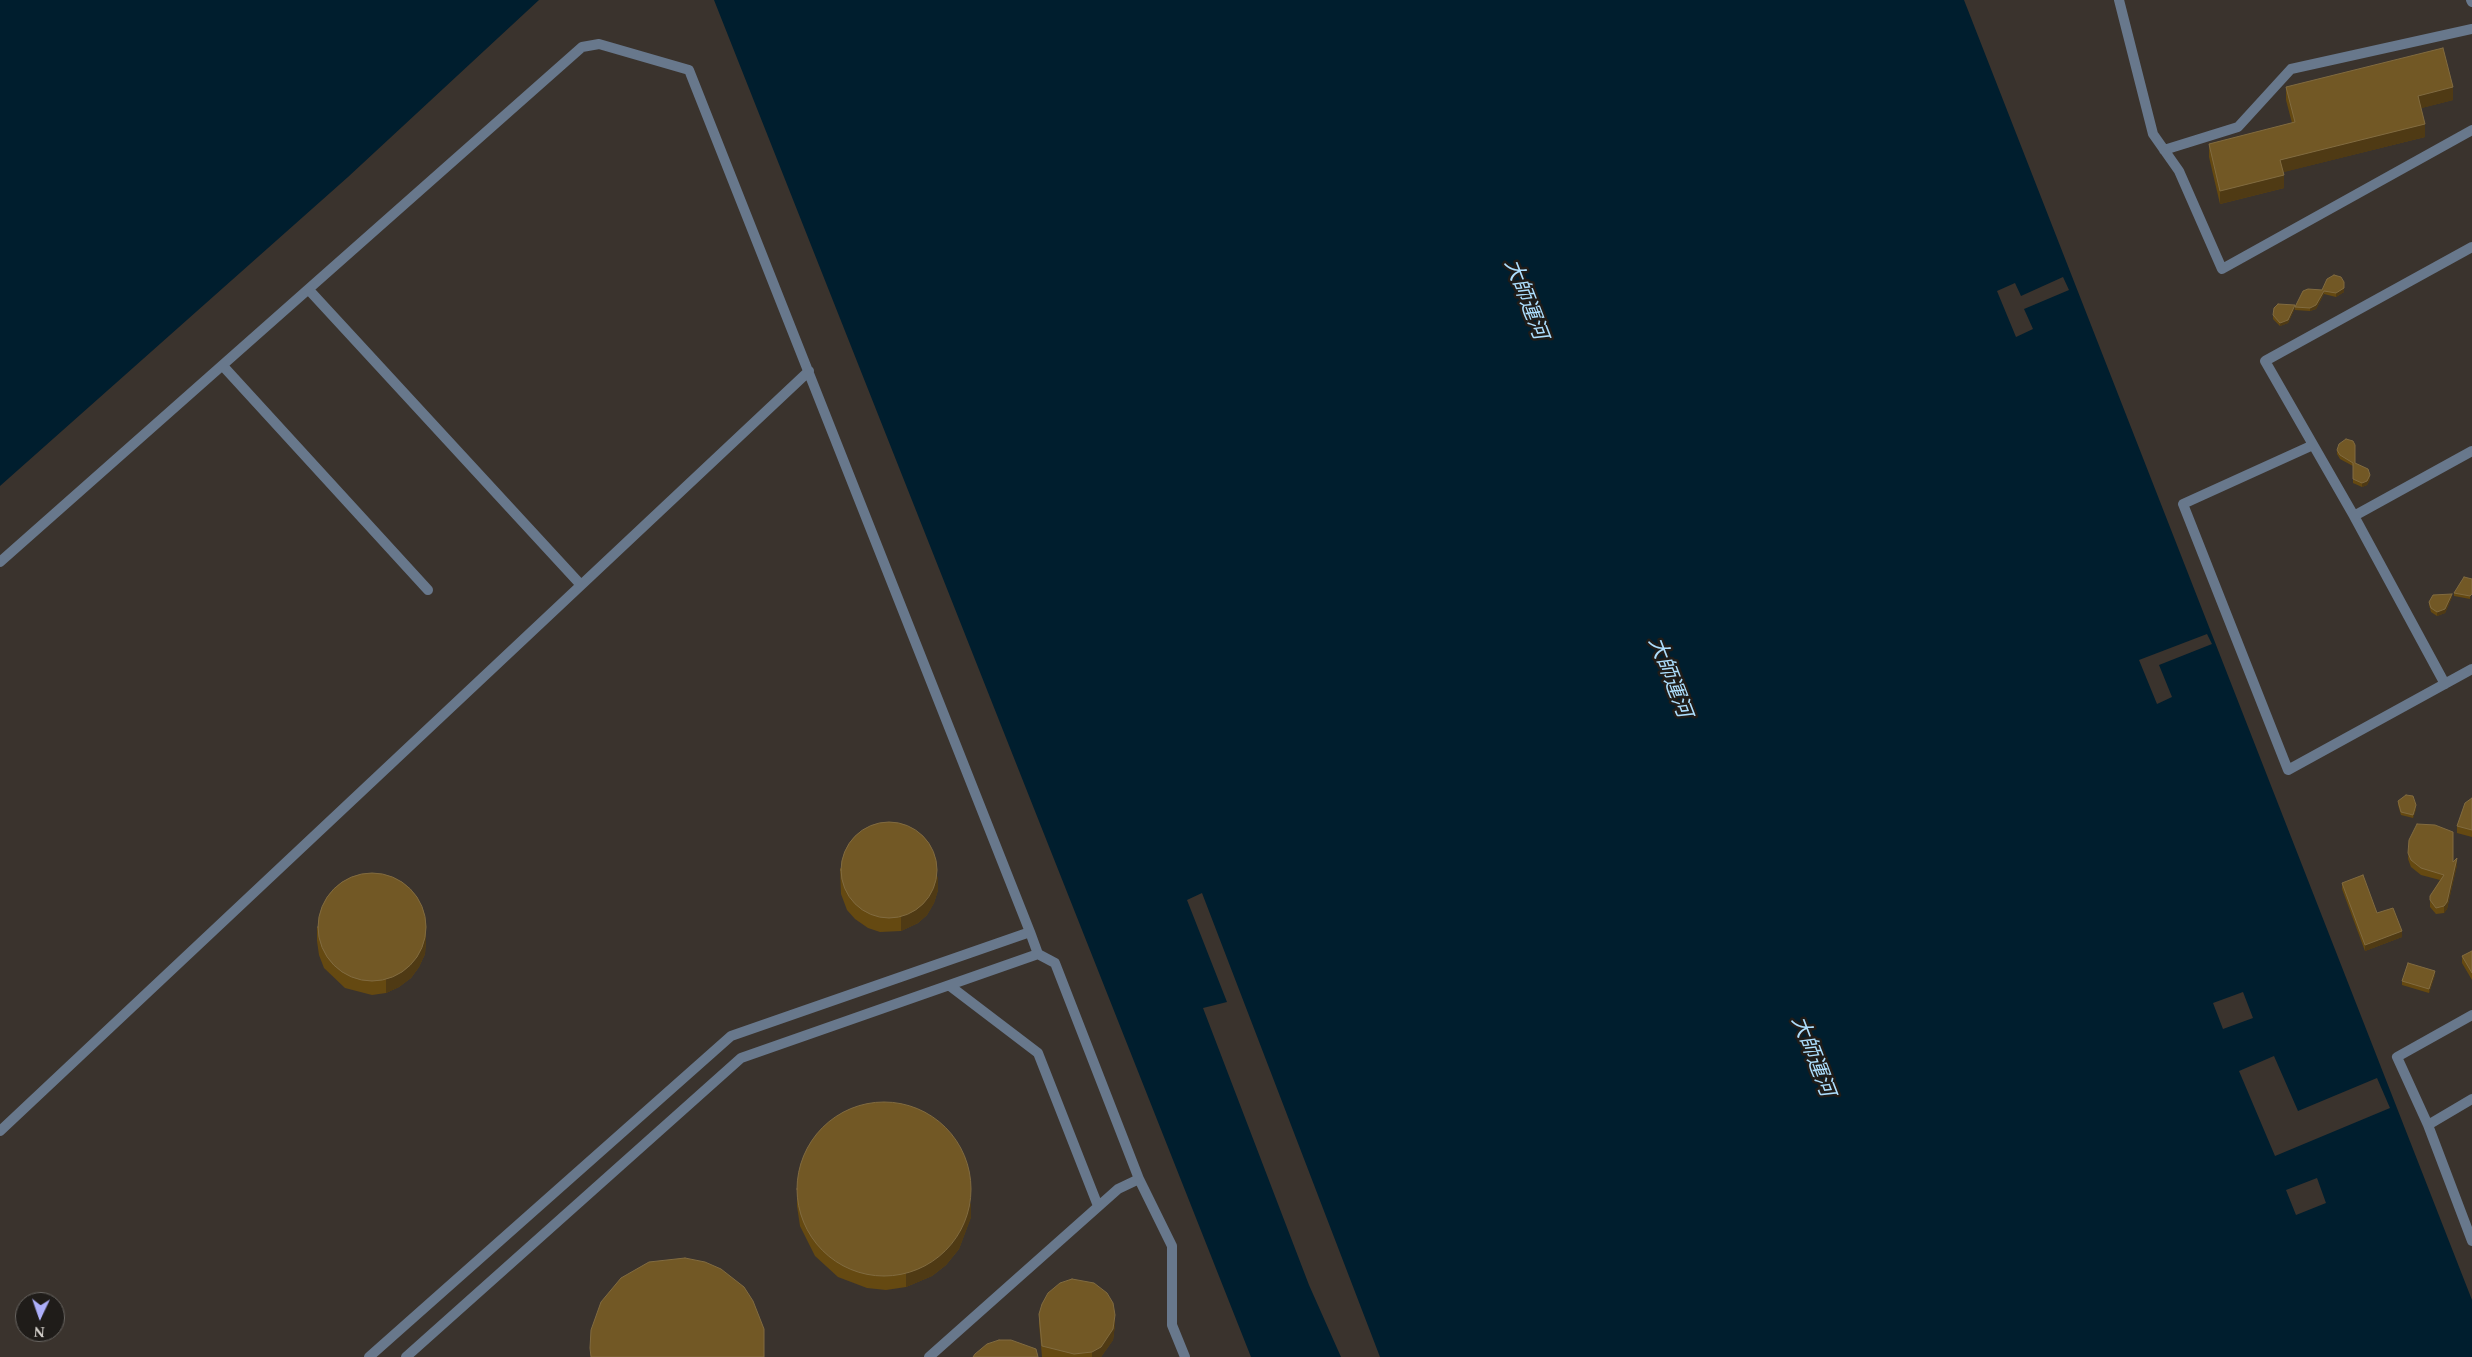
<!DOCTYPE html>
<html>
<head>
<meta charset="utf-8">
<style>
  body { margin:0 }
  #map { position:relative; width:2472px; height:1357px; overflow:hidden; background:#3a332d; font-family:Spectral,serif }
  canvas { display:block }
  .north { position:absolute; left:15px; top:1292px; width:50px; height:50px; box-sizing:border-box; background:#1f1c19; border:1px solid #686561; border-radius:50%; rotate:183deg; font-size:14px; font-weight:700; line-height:20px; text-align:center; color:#d6d2cd }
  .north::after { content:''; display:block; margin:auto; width:18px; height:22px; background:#adaffb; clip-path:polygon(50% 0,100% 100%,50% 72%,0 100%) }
</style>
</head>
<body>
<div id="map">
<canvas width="2472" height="1357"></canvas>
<div class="north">N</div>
</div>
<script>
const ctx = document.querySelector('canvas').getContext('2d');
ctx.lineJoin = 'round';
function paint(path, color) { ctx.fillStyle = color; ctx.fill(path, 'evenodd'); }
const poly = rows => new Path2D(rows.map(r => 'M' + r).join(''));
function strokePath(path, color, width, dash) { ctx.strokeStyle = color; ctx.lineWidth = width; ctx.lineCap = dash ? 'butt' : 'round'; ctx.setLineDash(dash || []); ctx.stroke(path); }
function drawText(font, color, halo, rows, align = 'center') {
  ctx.font = font + ' Spectral,"Noto Sans JP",serif'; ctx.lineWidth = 5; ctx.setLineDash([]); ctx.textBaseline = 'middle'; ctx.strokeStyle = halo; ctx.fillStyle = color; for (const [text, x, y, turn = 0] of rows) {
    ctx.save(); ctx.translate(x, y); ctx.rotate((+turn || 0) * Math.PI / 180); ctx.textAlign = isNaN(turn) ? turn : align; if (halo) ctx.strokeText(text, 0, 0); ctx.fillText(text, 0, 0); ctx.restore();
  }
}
const water = poly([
  [0,0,539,0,348,177,0,486],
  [714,0,1964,0,2472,1300,2472,1357,1251,1357]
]);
const pier = poly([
  [2063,277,2069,290,2024,309,2033,329,2016,337,1997,291,2015,283,2021,296],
  [2207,634,2212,644,2159,665,2172,697,2157,704,2139,660],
  [1202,893,1380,1357,1341,1357,1309,1285,1203,1008,1227,1002,1187,900],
  [2243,992,2253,1018,2223,1029,2213,1003],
  [2274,1056,2298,1111,2377,1078,2390,1108,2275,1156,2239,1071],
  [2317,1178,2326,1203,2296,1215,2286,1190]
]);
const lane = poly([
  [2119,0,2153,134,2179,171,2222,269,2472,130],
  [2471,0,2472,2],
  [2164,150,2238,127,2291,69,2472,29],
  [309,290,581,585],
  [223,366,428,590],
  [2313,445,2183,504,2288,770,2472,669],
  [2354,516,2472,451],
  [0,562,582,47,599,44,689,70,1030,932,731,1036,369,1357],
  [2445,684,2354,516,2265,361,2472,247],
  [1030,932,1038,954,1055,963,1139,1179,1172,1246,1172,1325,1185,1357],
  [950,986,1038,1053,1098,1206],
  [2472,1015,2397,1057,2428,1125,2472,1241],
  [2428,1125,2472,1099],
  [0,1131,809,371],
  [406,1357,741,1058,1038,954],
  [929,1357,1118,1189,1139,1179]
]);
const wall = poly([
  [2286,87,2453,100,2421,108,2425,137,2283,172,2284,188,2220,204,2209,157,2209,144,2292,123,2286,100],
  [2344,282,2344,292,2336,297,2324,294,2316,309,2310,311,2295,310,2295,307,2322,290],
  [2295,308,2288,323,2280,326,2273,319,2273,315],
  [2337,450,2355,463,2370,479,2367,485,2362,487,2353,483,2353,466,2340,459,2337,454],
  [2472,579,2470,599,2454,596,2454,593],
  [2452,597,2445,613,2437,616,2431,612,2429,605,2429,602],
  [2472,798,2472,837,2457,833,2457,826],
  [2398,801,2416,809,2413,818,2401,815,2398,805],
  [2409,840,2457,865,2447,909,2444,913,2436,914,2430,907,2430,896,2440,880,2421,875,2411,867,2408,859],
  [840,868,938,890,934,903,927,915,918,923,901,931,880,932,868,928,855,919,847,910,841,894],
  [2342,883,2377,913,2402,937,2365,951,2342,889],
  [317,927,426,940,425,954,419,967,411,978,399,987,386,993,372,995,345,988,324,968,319,955,317,941],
  [2472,951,2472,980,2462,963,2462,956],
  [2435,975,2429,993,2402,985,2402,981],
  [797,1192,971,1217,959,1249,946,1265,932,1276,906,1287,886,1290,867,1288,838,1277,815,1256,800,1226,797,1206],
  [1039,1314,1115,1325,1113,1340,1101,1357,1042,1357,1039,1324]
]);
const shadedWall = poly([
  [2453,87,2453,100,2418,109,2418,96],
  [2425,124,2425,137,2280,173,2280,160],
  [2284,175,2284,188,2220,204,2220,191],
  [2344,288,2344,292,2336,297,2336,293],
  [2324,291,2324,294,2316,309,2310,311,2310,308],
  [2295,305,2295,308,2288,323,2280,326,2280,323],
  [2370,475,2370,479,2367,485,2362,487,2362,483],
  [2452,594,2452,597,2445,613,2437,616,2437,612],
  [2416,805,2416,809,2413,818,2413,815],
  [2457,858,2457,865,2447,909,2444,913,2444,906],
  [938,876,938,890,934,903,927,915,918,923,901,931,901,917],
  [426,926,426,940,425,954,419,967,411,978,399,987,386,993,386,979],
  [2402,931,2402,937,2365,951,2365,945],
  [2435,971,2435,975,2429,993,2429,989],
  [971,1203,971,1217,959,1249,946,1265,932,1276,906,1287,906,1273],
  [1115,1315,1115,1325,1113,1340,1101,1357,1092,1357,1092,1352]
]);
const building = poly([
  [2443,48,2453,87,2418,96,2425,124,2280,160,2284,175,2220,191,2209,144,2295,122,2286,87,2443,48],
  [2334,275,2341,277,2344,282,2344,288,2336,293,2324,291,2316,305,2310,308,2295,307,2303,291,2308,289,2322,290,2327,279,2334,275],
  [2278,304,2295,305,2288,320,2280,323,2273,315,2274,308,2278,304],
  [2346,439,2353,441,2355,445,2355,463,2368,469,2370,475,2367,481,2362,483,2353,479,2353,463,2340,455,2337,450,2339,444,2346,439],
  [2464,577,2472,579,2472,594,2470,596,2454,593,2464,577],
  [2452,594,2445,609,2437,612,2431,608,2429,602,2433,595,2452,594],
  [2406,795,2413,796,2416,805,2413,815,2401,812,2398,801,2406,795],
  [2472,798,2472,830,2457,826,2465,803,2472,798],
  '841 870a48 48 0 1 1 96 0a48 48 0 1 1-96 0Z',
  [2417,824,2435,825,2453,832,2453,862,2457,858,2447,902,2444,906,2436,908,2430,900,2430,896,2444,875,2421,868,2411,860,2408,853,2409,840,2417,824],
  '318 927a54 54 0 1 1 108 0a54 54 0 1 1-108 0Z',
  [2363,875,2377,913,2393,908,2402,931,2365,945,2342,883,2363,875],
  [2472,951,2472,973,2462,956,2472,951],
  [2408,963,2435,971,2429,989,2402,981,2408,963],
  '797 1189a87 87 0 1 1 174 0a87 87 0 1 1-174 0Z',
  [685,1258,705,1262,721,1269,744,1287,753,1301,764,1329,764,1357,591,1357,590,1348,591,1330,601,1302,621,1278,649,1262,685,1258],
  [1072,1279,1094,1283,1107,1293,1113,1303,1115,1315,1113,1329,1101,1347,1092,1352,1074,1354,1042,1346,1039,1314,1042,1304,1048,1293,1060,1283,1072,1279],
  [999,1340,1011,1340,1036,1349,1038,1357,973,1357,975,1354,987,1344,999,1340]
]);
const waterNames = [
  ["大師運河",1524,300,69],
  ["大師運河",1668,678,69],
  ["大師運河",1811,1057,69]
];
paint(water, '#001e2e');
paint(pier, '#3a332d');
strokePath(lane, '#68788c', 10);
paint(wall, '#654911');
paint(shadedWall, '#4f3a14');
paint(building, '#725825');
strokePath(building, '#816b40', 1);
drawText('italic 21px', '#addefd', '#1f1c19', waterNames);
</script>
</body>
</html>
